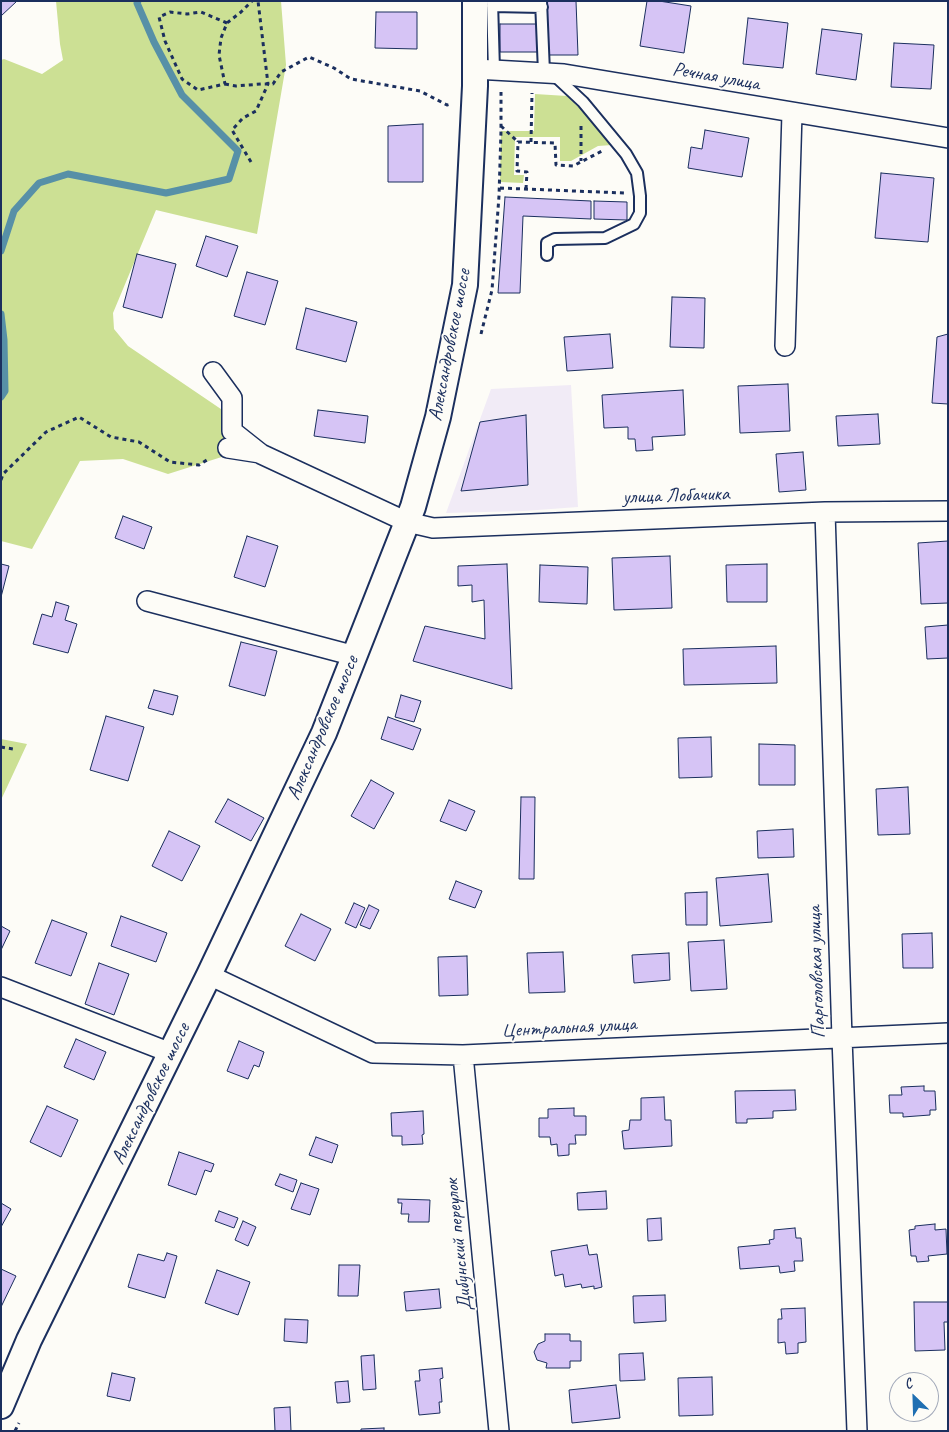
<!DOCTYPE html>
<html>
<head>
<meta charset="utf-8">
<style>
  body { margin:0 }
  #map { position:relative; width:949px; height:1432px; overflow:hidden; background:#fdfcf7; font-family:Caveat,sans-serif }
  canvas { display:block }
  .frame { position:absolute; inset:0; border:2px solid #1b2f5e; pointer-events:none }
  .north { position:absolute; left:889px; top:1372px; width:50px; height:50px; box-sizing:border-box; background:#fdfcf7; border:1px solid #a3aaba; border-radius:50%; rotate:336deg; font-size:14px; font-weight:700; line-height:20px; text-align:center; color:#1b2f5e }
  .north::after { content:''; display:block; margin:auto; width:18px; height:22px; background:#1f6fb2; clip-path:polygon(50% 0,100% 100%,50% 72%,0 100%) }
</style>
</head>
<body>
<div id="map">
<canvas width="949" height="1432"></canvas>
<div class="frame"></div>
<div class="north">С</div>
</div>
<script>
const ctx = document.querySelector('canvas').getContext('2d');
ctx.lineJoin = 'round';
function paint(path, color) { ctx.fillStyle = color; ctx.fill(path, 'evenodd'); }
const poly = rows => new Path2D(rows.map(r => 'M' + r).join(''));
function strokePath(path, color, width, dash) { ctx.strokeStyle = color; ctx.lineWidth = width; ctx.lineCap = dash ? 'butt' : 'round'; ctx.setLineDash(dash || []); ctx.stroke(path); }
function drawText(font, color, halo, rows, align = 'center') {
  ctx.font = font + ' Caveat,sans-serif'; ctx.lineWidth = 4; ctx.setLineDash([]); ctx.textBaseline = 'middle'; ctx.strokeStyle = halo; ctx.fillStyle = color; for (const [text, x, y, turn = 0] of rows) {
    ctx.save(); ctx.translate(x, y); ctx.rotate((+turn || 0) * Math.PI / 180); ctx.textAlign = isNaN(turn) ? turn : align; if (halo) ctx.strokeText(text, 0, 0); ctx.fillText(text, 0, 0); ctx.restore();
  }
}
const built = poly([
  [571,385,578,507,524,511,446,513,491,389]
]);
const green = poly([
  [56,1,281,1,286,65,257,234,156,210,113,313,114,329,128,346,243,424,234,452,228,455,168,474,123,459,80,461,32,549,1,541,1,60,4,59,42,74,63,60,60,44],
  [535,94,567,96,586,114,612,145,598,146,571,161,560,161,560,137,515,137,514,175,524,175,523,183,500,182,501,131,534,131],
  [1,739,27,744,1,800]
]);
const stream = poly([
  [1,251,14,211,39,183,68,174,166,193,229,179,238,151,182,95,154,42,137,3,138,1],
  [1,314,4,340,5,391,1,397]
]);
const building = poly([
  [1,1,17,1,1,16,1,1],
  [546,1,576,1,578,55,549,55,546,1],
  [647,1,659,1,691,6,684,53,640,46,647,1],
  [376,12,417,12,417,49,375,48,376,12],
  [748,18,788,23,783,68,743,64,748,18],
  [500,24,540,24,540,52,500,52,500,24],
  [822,29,862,34,856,80,816,74,822,29],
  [894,43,934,45,931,89,891,87,894,43],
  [423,124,423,182,388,182,388,126,423,124],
  [705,130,749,138,742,177,688,168,691,147,702,149,705,130],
  [881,173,934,178,928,242,875,238,881,173],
  [505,197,591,201,591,219,523,216,520,293,498,293,505,197],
  [594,201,627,202,627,220,594,219,594,201],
  [206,236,238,246,227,277,196,266,206,236],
  [137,254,176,264,162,318,123,307,137,254],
  [247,272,278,281,265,325,234,316,247,272],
  [672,297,705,298,704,348,670,347,672,297],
  [306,308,357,322,346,362,296,349,306,308],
  [610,334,613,368,567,371,564,337,610,334],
  [948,334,948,404,932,403,937,337,948,334],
  [788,384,790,431,740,433,738,386,788,384],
  [683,390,685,435,652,437,653,450,636,451,635,439,628,439,628,427,604,428,602,395,683,390],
  [318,410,368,416,365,443,314,436,318,410],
  [878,414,880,444,838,446,836,416,878,414],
  [526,415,528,485,461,491,480,422,526,415],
  [803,452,806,490,779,492,776,454,803,452],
  [123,516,152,527,144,549,115,538,123,516],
  [247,536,278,546,265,587,234,577,247,536],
  [948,541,948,603,921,604,918,543,948,541],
  [670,556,672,608,614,610,612,558,670,556],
  [1,564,9,566,1,597,1,564],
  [507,564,512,689,413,661,425,626,485,639,484,600,472,602,472,585,458,586,458,566,507,564],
  [767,564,767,602,727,602,726,565,767,564],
  [540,565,588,567,587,604,539,602,540,565],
  [56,602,69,606,65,620,77,624,68,653,33,644,42,614,52,617,56,602],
  [948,625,948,658,927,659,925,627,948,625],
  [241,642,277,651,265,696,229,686,241,642],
  [776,646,777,683,684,685,683,649,776,646],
  [154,690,178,696,173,715,148,708,154,690],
  [401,695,421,701,414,722,395,717,401,695],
  [106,716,144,727,128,781,90,770,106,716],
  [388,717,421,729,413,750,381,739,388,717],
  [711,737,712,777,679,778,678,738,711,737],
  [759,744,795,745,795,785,759,785,759,744],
  [371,780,394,793,374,829,351,816,371,780],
  [908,787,910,834,878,835,876,789,908,787],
  [521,797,535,797,534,879,519,879,521,797],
  [228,799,264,818,251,841,215,822,228,799],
  [449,800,475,811,466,831,440,821,449,800],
  [793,829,794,857,758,858,757,831,793,829],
  [169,831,200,846,182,881,152,866,169,831],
  [768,874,772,922,720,926,716,878,768,874],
  [456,881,482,891,475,908,449,899,456,881],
  [707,892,707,925,686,925,685,893,707,892],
  [354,903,365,908,356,928,345,923,354,903],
  [369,905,379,910,370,929,360,925,369,905],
  [301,914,331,929,315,961,285,946,301,914],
  [121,916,167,933,156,962,111,946,121,916],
  [52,920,87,933,71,976,35,963,52,920],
  [1,926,10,931,1,950,1,926],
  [932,933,933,968,903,968,902,934,932,933],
  [724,940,727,989,691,991,688,942,724,940],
  [563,952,565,992,529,993,527,953,563,952],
  [669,953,670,980,634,983,632,955,669,953],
  [467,956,468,995,439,996,438,957,467,956],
  [99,963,129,974,114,1015,85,1004,99,963],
  [76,1039,106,1052,94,1080,64,1067,76,1039],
  [239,1041,264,1052,259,1067,254,1065,248,1079,227,1071,239,1041],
  [924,1086,924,1091,935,1091,936,1110,930,1110,930,1115,903,1117,903,1113,890,1113,889,1095,902,1095,901,1087,924,1086],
  [795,1090,796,1110,773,1111,773,1118,747,1119,747,1123,736,1123,735,1091,795,1090],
  [664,1097,665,1120,671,1120,672,1146,624,1149,622,1131,629,1130,630,1120,641,1120,641,1098,664,1097],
  [47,1106,78,1120,61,1157,30,1142,47,1106],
  [574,1108,574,1116,586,1116,586,1135,575,1135,576,1144,569,1144,569,1155,558,1156,557,1144,551,1145,550,1137,539,1137,539,1118,548,1118,548,1109,574,1108],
  [423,1111,424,1134,422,1135,423,1144,402,1145,402,1136,392,1136,391,1113,423,1111],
  [316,1137,338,1145,332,1163,309,1155,316,1137],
  [179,1152,214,1164,211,1172,205,1170,196,1195,168,1185,179,1152],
  [280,1174,297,1180,293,1192,275,1185,280,1174],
  [301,1183,319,1189,310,1215,291,1209,301,1183],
  [606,1191,607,1209,578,1210,577,1193,606,1191],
  [398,1199,430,1200,429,1222,408,1222,409,1214,401,1214,402,1203,398,1203,398,1199],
  [1,1203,11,1209,1,1227,1,1203],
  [219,1211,238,1218,234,1228,215,1221,219,1211],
  [661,1218,662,1240,648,1241,647,1219,661,1218],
  [243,1221,256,1227,248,1246,235,1240,243,1221],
  [935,1224,935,1230,946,1229,947,1254,928,1256,929,1261,917,1262,916,1256,911,1256,909,1230,915,1229,915,1226,935,1224],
  [795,1228,796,1238,801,1238,803,1261,794,1261,795,1271,780,1273,779,1266,740,1269,738,1247,770,1244,769,1240,774,1239,774,1230,795,1228],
  [587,1245,589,1255,597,1254,602,1287,594,1289,594,1286,582,1288,581,1284,565,1287,563,1274,555,1276,551,1251,587,1245],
  [167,1253,177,1256,165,1298,128,1287,138,1254,164,1261,167,1253],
  [339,1265,360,1265,358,1296,338,1296,339,1265],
  [1,1269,16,1276,1,1307,1,1269],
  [217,1270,250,1282,238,1315,205,1303,217,1270],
  [439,1289,441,1308,406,1311,404,1292,439,1289],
  [665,1295,666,1321,634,1323,633,1296,665,1295],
  [914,1302,948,1302,948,1322,944,1322,945,1350,915,1351,914,1302],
  [805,1308,806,1342,798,1343,798,1353,786,1354,785,1342,778,1343,778,1319,782,1319,781,1309,805,1308],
  [285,1319,308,1320,307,1343,284,1341,285,1319],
  [545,1334,570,1334,570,1341,581,1341,581,1361,570,1361,570,1368,546,1368,547,1363,537,1360,534,1352,538,1344,545,1341,545,1334],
  [643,1353,645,1380,620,1381,619,1354,643,1353],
  [374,1355,376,1389,363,1390,361,1356,374,1355],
  [442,1368,443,1378,440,1379,442,1402,439,1402,440,1413,419,1415,415,1381,420,1381,419,1370,442,1368],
  [112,1373,135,1378,130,1401,107,1396,112,1373],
  [712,1377,713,1415,679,1416,678,1378,712,1377],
  [348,1381,350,1402,337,1403,335,1382,348,1381],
  [616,1385,620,1418,572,1423,569,1390,616,1385],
  [290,1407,291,1431,275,1431,274,1408,290,1407],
  [384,1428,384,1431,361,1431,361,1429,384,1428]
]);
const path = poly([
  [227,23,201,12,187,14,170,12,159,17,165,41,182,79,198,90,225,84,219,55,221,38,227,23,241,12,252,1],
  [225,84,236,86,261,84,273,84,281,72,309,57,334,68,351,79,420,91,447,105,451,104],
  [501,126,518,142],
  [581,126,581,161],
  [531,142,532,93],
  [251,162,232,130,243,118,256,111,268,84,258,1],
  [500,188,624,193],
  [526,189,527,172,517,171,518,142,555,143,556,165,573,166,602,151],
  [481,334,492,290,499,196,501,131,501,92],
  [1,480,3,474,46,432,79,417,111,437,139,442,170,462,199,465,210,458],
  [1,747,13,749],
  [15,1431,19,1423]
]);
const service = poly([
  [492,1,494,70],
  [541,1,544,72],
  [492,6,542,7],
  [547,255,547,243,555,239,605,238,634,224,640,213,640,196,637,173,626,154,583,102,554,75]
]);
const minor = poly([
  [475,69,564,74,948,138],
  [785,346,792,113],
  [213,372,232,398,232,431,261,454,407,522,433,528,825,512,948,511],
  [228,448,260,453],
  [825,512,842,1038,857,1431],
  [147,601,355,656],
  [209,975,373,1053,463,1055,948,1033],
  [1,987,171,1053],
  [463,1055,499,1431]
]);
const tertiary = poly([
  [1,1406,29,1340,209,975,324,733,413,507,438,417,465,285,475,86,475,1]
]);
const streetNames = [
  ["Речная улица",716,77,10],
  ["Александровское шоссе",450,345,-79],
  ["улица Лобачика",676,496,-2],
  ["Александровское шоссе",323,728,-67],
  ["Парголовская улица",817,972,-92],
  ["Центральная улица",569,1028,-3],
  ["Александровское шоссе",151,1094,-64],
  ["Дибунский переулок",459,1245,-96]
];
paint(built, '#f1ebf6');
paint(green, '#cce094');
strokePath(stream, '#5790a7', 7);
paint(building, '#d6c4f5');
strokePath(building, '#1b2f5e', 1);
strokePath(service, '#1b2f5e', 14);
strokePath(minor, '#1b2f5e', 22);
strokePath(tertiary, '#1b2f5e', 28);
strokePath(path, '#1b2f5e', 3, [4, 4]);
strokePath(service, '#fdfcf7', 10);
strokePath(minor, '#fdfcf7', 19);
strokePath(tertiary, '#fdfcf7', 24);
drawText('20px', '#1b2f5e', '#fdfcf7', streetNames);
</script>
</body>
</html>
